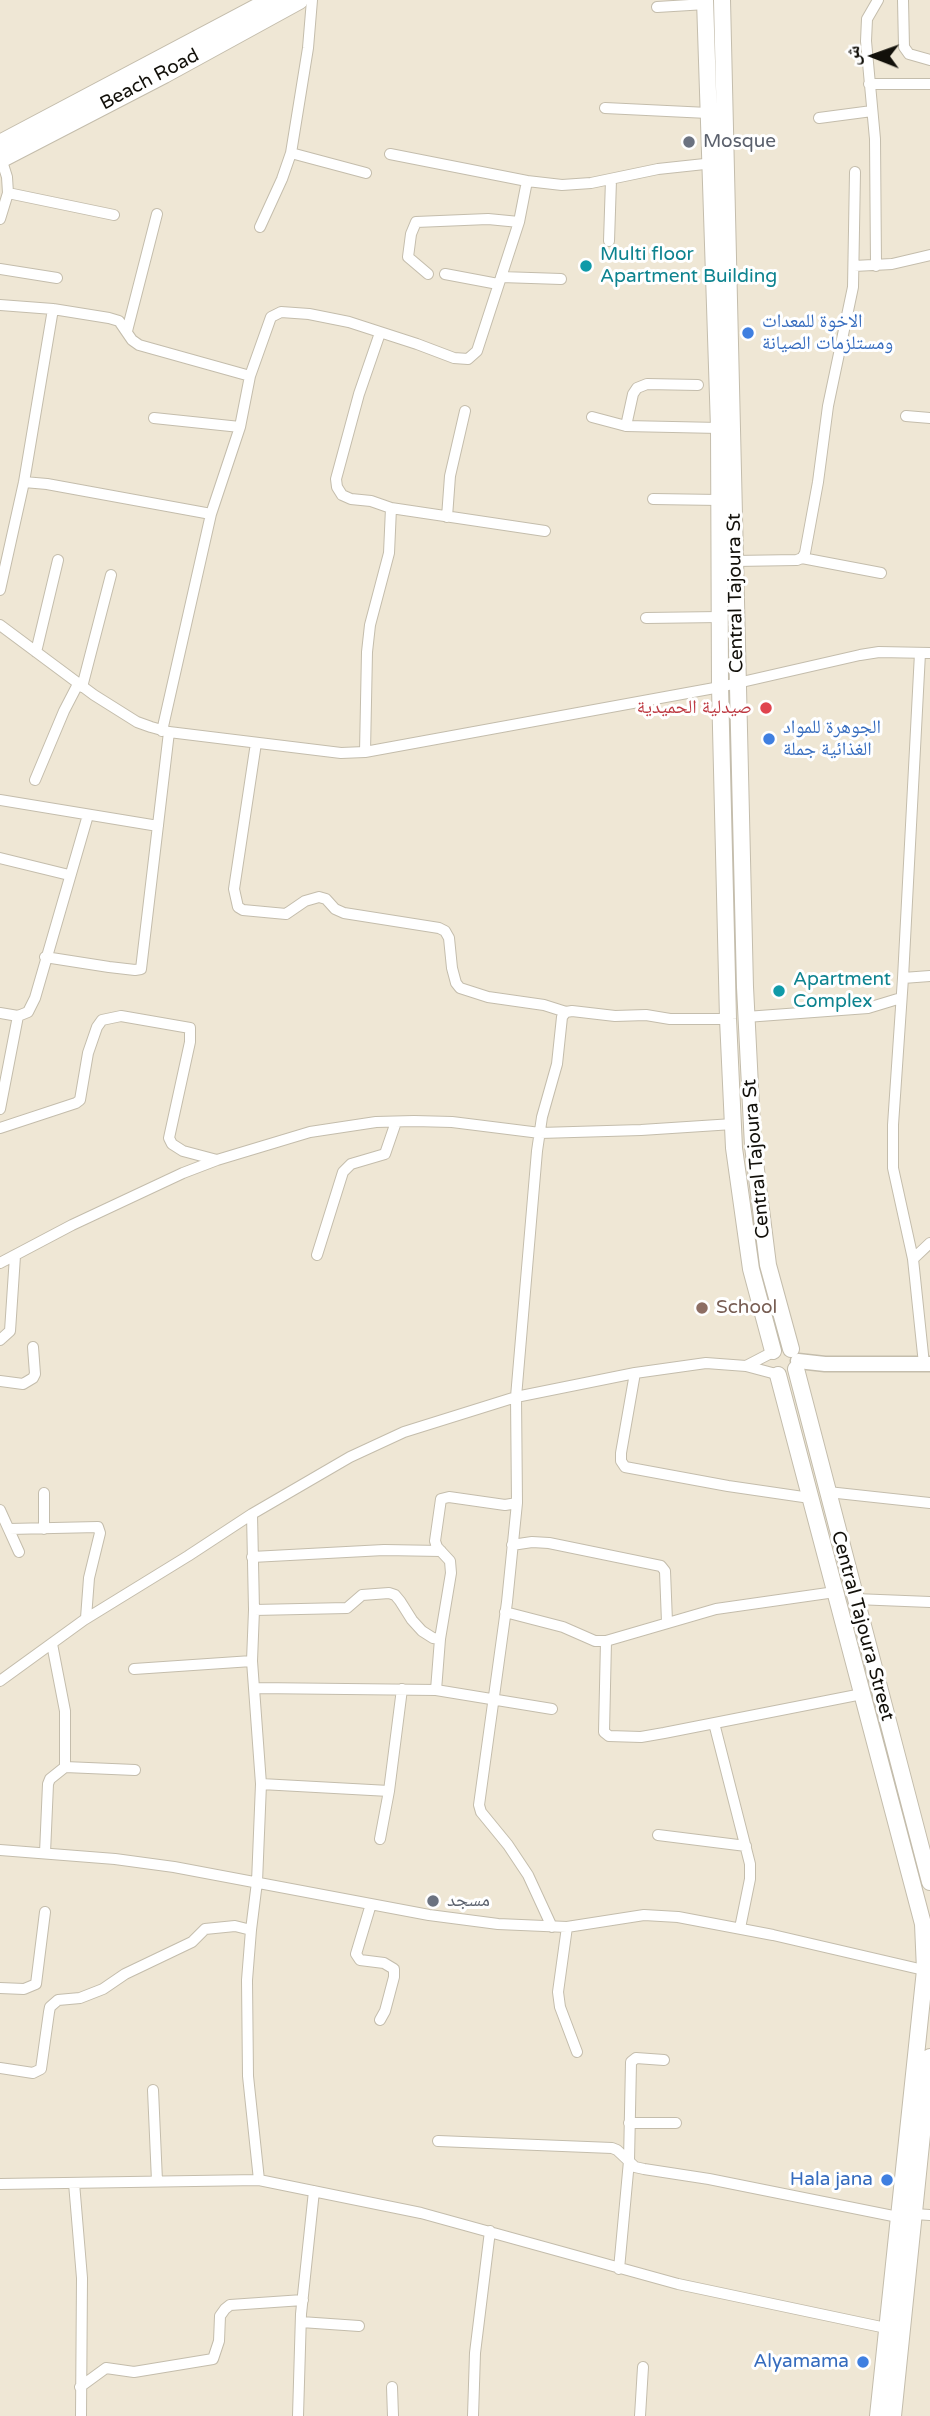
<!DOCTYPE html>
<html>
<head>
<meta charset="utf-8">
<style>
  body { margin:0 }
  #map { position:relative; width:930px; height:2416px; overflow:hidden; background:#efe7d5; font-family:"Varela Round","Noto Naskh Arabic",sans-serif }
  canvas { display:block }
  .north { position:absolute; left:839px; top:21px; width:70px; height:70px; -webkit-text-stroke:5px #fff; paint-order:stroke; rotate:271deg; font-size:19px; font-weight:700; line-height:28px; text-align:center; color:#12100a }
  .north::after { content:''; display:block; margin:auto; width:24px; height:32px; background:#12100a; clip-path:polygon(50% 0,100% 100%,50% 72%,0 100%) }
</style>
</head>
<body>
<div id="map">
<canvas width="930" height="2416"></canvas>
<div class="north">ش</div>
</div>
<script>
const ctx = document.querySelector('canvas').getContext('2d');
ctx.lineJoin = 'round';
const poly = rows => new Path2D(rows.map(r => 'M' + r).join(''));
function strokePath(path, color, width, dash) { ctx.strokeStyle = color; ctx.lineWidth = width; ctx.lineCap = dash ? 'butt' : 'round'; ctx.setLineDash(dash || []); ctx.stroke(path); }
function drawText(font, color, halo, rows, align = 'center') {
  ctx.font = font + ' "Varela Round","Noto Naskh Arabic",sans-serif'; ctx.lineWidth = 6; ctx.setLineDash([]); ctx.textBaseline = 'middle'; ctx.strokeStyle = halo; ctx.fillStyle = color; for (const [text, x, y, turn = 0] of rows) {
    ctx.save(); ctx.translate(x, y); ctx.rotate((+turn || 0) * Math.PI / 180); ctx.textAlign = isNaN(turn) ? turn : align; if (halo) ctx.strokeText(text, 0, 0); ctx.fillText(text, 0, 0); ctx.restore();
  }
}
const street = poly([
  [903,0,904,47,909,54,930,60],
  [657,7,706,4],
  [869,84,930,84],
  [605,108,708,113],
  [819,118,872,111],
  [291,153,366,173],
  [390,154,527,181],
  [8,193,114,215],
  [0,219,8,193,7,177,1,158],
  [260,227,282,179,291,153,308,48,312,0],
  [609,241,611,180],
  [854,266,892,264,930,255],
  [876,266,875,139,866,41,867,19,878,0],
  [0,269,57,278],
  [428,274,408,257,411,234,416,222,488,219,519,222],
  [445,274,498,284],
  [501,277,561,279],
  [0,305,53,309,109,318,119,321,132,340,139,345,250,376],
  [127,331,157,214],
  [698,385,647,384,637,388,633,394,626,426,719,428],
  [906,416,930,418],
  [592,417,626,426],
  [154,418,240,427],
  [24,482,47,484,211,514],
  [653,499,719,500],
  [391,508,545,531],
  [447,517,450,476,465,411],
  [802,558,881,573],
  [735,561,797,560,802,558,805,553,818,482,828,406,853,287,855,172],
  [0,590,24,482,53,309],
  [646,618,720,617],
  [0,625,94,695,137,722,151,727,169,732,341,753,365,752,720,687,860,655,879,652,930,653],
  [36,652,58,560],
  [920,653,903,978,893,1125,893,1168,913,1259,924,1364],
  [82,687,111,575],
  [162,731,211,514,240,427,250,376,271,317,281,312,309,314,349,322,417,344,454,358,468,359,477,351,519,222,527,181,562,185,591,183,658,169,714,163],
  [256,743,234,889,238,907,243,910,286,914,305,901,319,897,326,899,335,909,344,913,439,928,445,931,449,938,452,968,456,983,460,988,488,997,544,1005,566,1012],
  [365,752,367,652,370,625,389,553,391,508,371,501,351,499,342,495,337,487,336,479,359,394,380,333],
  [35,780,64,711,78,684],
  [0,800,158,826],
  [0,858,69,875],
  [45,957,109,967,135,970,141,969,169,732],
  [903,978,930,976],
  [0,1013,18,1016],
  [746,1017,868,1008,901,998],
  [0,1109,18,1016,28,1012,35,998,88,815],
  [0,1128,76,1103,80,1100,88,1053,97,1027,102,1020,121,1016,190,1028,190,1042,169,1138,172,1144,183,1151,217,1160],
  [317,1255,343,1172,351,1164,385,1154,396,1122],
  [913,1259,930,1243],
  [0,1263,72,1225,183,1173,217,1160,310,1132,376,1122,414,1121,452,1122,540,1133,641,1130,733,1124],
  [0,1340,10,1331,15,1256],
  [746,1366,771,1353],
  [635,1373,621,1453,621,1461,625,1467,728,1486,810,1498],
  [0,1381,23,1384,33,1378,35,1374,33,1347],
  [828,1492,930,1503],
  [517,1503,507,1602,479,1805,481,1812,508,1845,528,1875,552,1927],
  [0,1510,19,1552],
  [9,1529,98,1527,100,1533,89,1578,86,1618],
  [44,1529,44,1493],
  [512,1545,532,1542,549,1543,661,1566,665,1571,667,1622],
  [252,1557,384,1550,441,1551],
  [855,1599,930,1602],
  [254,1610,347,1608,362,1595,389,1593,395,1595,400,1601,412,1620,422,1631,433,1638,440,1639],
  [505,1612,563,1627,595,1641,606,1641,716,1609,835,1592],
  [606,1641,604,1732,609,1736,641,1737,664,1733,862,1694],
  [134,1669,252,1661],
  [0,1681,84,1620,188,1556,252,1514,350,1457,404,1432,516,1397,635,1373,706,1363,746,1366,776,1374],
  [256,1688,436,1690,552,1709],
  [436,1690,440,1639,451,1573,450,1561,437,1547,435,1541,441,1499,449,1497,505,1505,517,1503,516,1397,537,1151,542,1117,557,1064,562,1017,566,1012,572,1011,615,1016,646,1015,670,1019,728,1019],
  [714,1723,750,1864,750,1879,740,1928],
  [65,1767,135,1770],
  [261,1784,389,1791],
  [658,1835,746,1846],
  [380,1839,389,1791,402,1689],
  [0,1850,115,1859,174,1867,429,1915,498,1924,567,1927,644,1915,678,1917,773,1935,928,1971],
  [45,1853,48,1784,50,1779,65,1767,65,1711,52,1644],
  [371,1904,356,1954,360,1960,384,1963,394,1969,394,1977,385,2011,380,2020],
  [567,1927,558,1992,560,2007,577,2052],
  [251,1930,247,1980,248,2076,259,2180],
  [0,1988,24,1989,36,1984,45,1912],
  [0,2068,33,2073,41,2069,49,2012,50,2007,58,2000,80,1998,103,1989,125,1974,192,1942,205,1929,235,1926,251,1930,257,1882,261,1784,252,1661,254,1610,252,1514],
  [153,2090,157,2181],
  [629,2123,676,2123],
  [438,2141,612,2148,617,2150,635,2167,644,2169,709,2179,898,2217],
  [74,2183,82,2278,81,2416],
  [0,2184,259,2180,421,2213,678,2284,886,2328],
  [914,2214,930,2215],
  [619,2269,629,2161,631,2062,636,2058,664,2060],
  [301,2322,359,2326],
  [80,2387,106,2368,134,2372,213,2359,219,2341,220,2316,225,2309,230,2305,303,2300],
  [392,2387,393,2416],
  [298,2416,301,2314,314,2191],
  [473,2416,475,2353,490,2231],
  [640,2416,643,2367]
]);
const secondary = poly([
  [798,1361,825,1364,930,1364]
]);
const primary = poly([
  [705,0,719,428,720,687,728,1019,734,1148,751,1269,773,1351],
  [722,0,745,987,753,1146,768,1265,791,1349],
  [796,1369,930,1882],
  [778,1375,923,1924,925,1970,878,2416],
  [893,2416,930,2057]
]);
const highway = poly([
  [0,144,272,0],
  [0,159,164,74,299,0]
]);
const markers = [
  [689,142,7,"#6b7280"],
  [586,266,7,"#0f9aa8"],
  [748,333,7,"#3f7fe0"],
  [766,708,7,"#e0444e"],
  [769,739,7,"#3f7fe0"],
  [779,991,7,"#0f9aa8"],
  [702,1308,7,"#8d6e63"],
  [433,1901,7,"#6b7280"],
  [887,2180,7,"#3f7fe0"],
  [863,2362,7,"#3f7fe0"]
];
const streetNames = [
  ["Beach Road",150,80,-28],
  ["Central Tajoura St",736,593,-91],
  ["Central Tajoura St",757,1159,-95],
  ["Central Tajoura Street",862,1626,75]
];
const worshipNames = [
  ["Mosque",703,142],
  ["مسجد",447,1901]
];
const cultureNames = [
  ["Multi floor",600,255],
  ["Apartment Building",600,277],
  ["Apartment",793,980],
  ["Complex",793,1002]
];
const shopNames = [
  ["الاخوة للمعدات",762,322],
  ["ومستلزمات الصيانة",762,344],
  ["الجوهرة للمواد",783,728],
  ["الغذائية جملة",783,750],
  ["Hala jana",873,2180,"right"],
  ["Alyamama",849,2362,"right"]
];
const healthNames = [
  ["صيدلية الحميدية",752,708]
];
const educationNames = [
  ["School",716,1308]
];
strokePath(street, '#c4bdac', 12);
strokePath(secondary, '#c4bdac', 17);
strokePath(primary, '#c4bdac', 18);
strokePath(highway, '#c4bdac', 20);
strokePath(street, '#fff', 10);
strokePath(secondary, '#fff', 14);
strokePath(primary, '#fff', 16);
strokePath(highway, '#fff', 18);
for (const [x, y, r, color] of markers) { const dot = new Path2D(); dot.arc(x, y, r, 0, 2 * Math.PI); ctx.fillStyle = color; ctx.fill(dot); strokePath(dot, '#fff', 2.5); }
drawText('19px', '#12100a', '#fff', streetNames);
drawText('19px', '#5b616d', '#fff', worshipNames, 'left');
drawText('19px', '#0d838f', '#fff', cultureNames, 'left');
drawText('19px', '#366cbe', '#fff', shopNames, 'left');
drawText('19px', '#be3a42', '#fff', healthNames, 'right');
drawText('19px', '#785e54', '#fff', educationNames, 'left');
</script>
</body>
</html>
